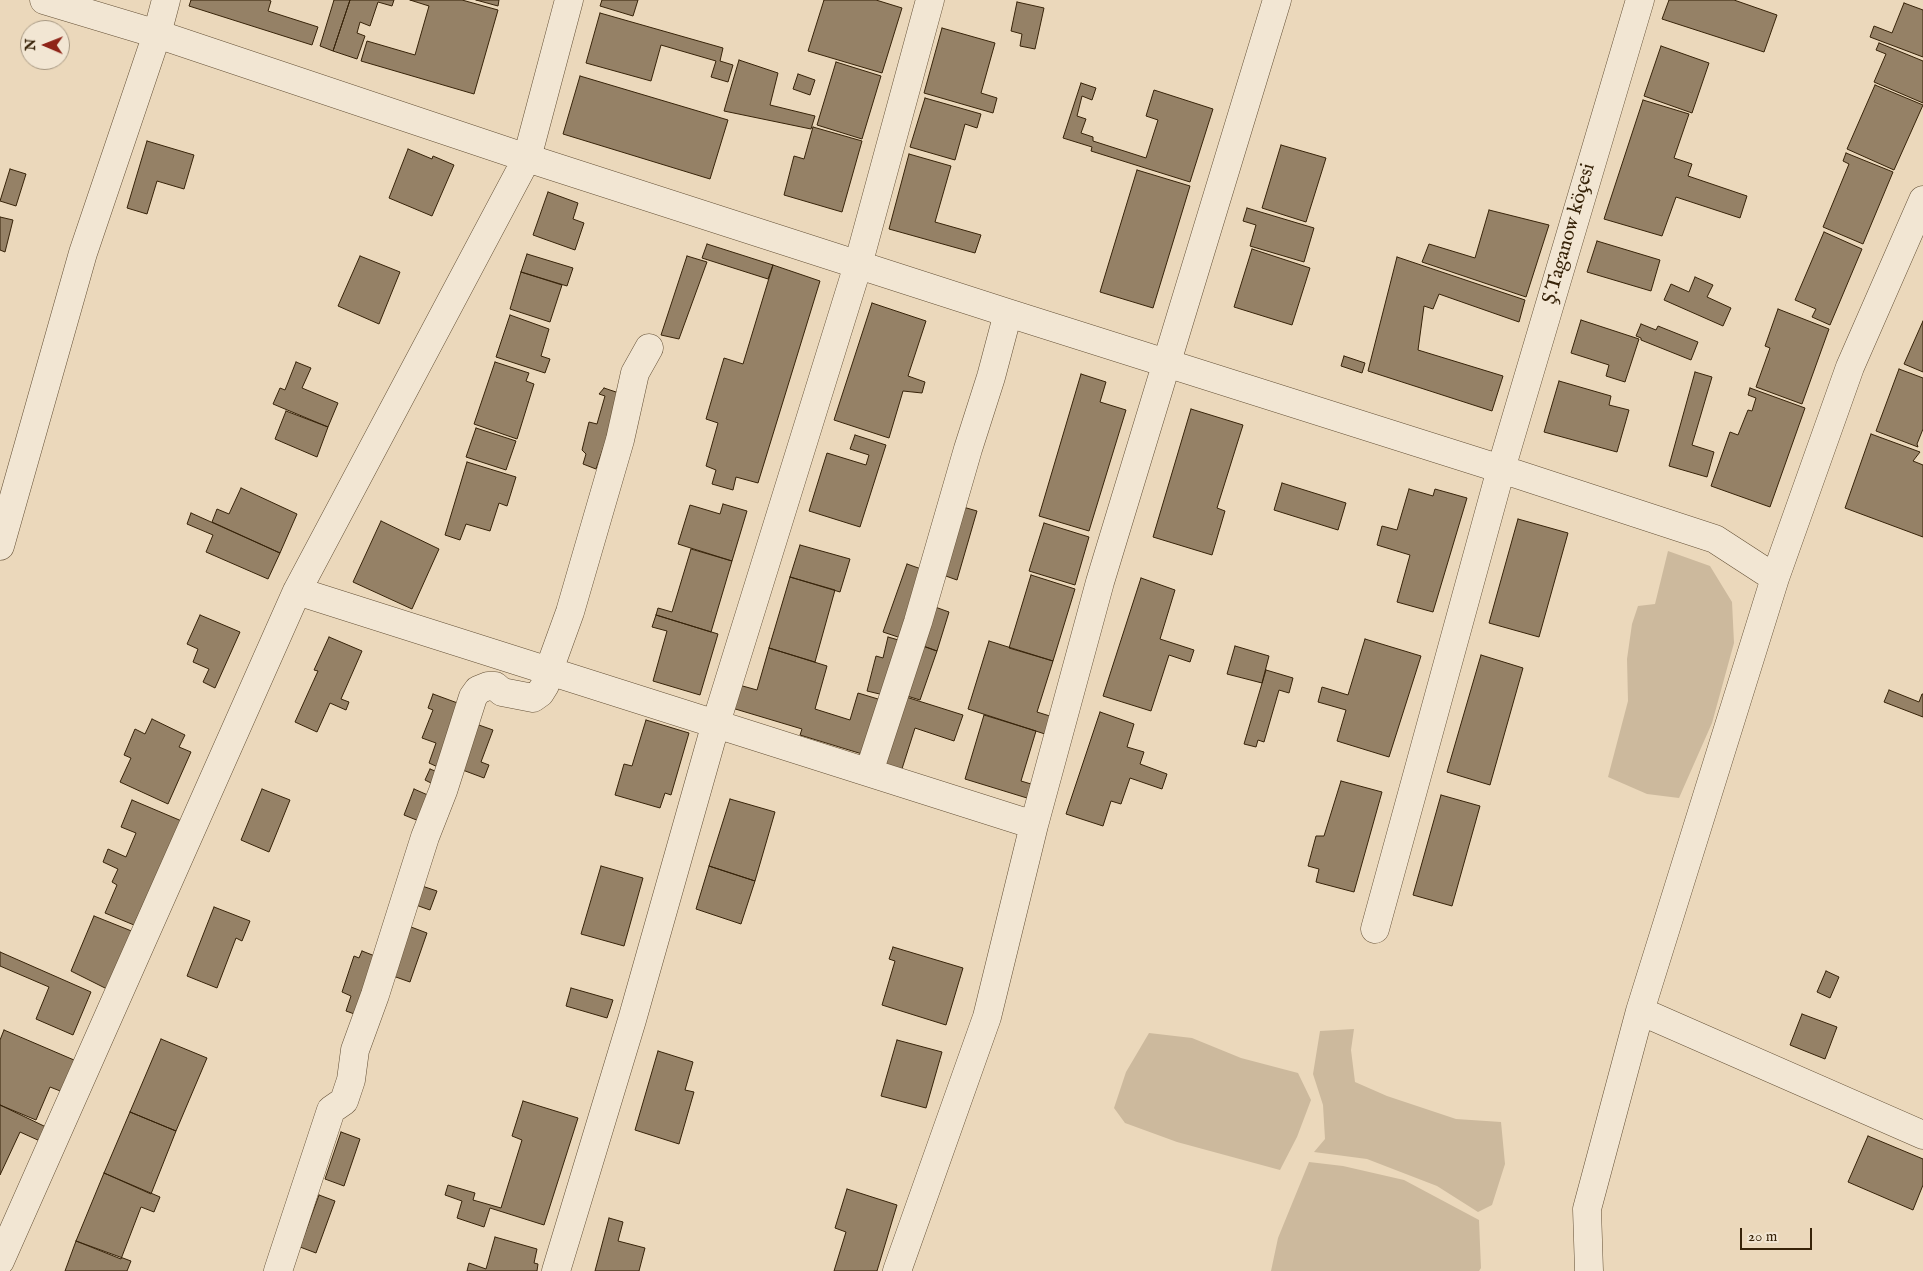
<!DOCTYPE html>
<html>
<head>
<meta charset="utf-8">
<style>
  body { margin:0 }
  #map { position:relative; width:1923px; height:1271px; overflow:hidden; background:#ebd8bb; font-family:"IM FELL English",serif }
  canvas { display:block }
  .north { position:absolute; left:20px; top:20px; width:50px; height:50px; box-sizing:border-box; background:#f2e6d3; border:1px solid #a79882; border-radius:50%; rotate:271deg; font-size:14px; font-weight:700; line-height:20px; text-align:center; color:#372309 }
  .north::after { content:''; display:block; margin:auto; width:18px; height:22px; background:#8f2418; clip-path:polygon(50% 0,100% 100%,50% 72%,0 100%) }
  .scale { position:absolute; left:1740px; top:1228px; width:72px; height:22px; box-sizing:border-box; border:2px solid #372309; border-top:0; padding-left:6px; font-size:15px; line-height:18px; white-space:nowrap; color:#372309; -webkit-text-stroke:4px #f2e6d3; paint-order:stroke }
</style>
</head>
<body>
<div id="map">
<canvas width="1923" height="1271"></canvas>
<div class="north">N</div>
<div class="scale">20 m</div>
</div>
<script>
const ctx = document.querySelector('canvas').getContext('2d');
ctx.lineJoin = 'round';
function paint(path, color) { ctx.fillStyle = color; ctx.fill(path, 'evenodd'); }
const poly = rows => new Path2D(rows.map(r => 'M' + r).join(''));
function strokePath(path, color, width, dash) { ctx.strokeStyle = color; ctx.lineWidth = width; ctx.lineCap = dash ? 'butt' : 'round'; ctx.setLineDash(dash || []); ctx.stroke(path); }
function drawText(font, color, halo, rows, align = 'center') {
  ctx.font = font + ' "IM FELL English",serif'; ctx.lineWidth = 5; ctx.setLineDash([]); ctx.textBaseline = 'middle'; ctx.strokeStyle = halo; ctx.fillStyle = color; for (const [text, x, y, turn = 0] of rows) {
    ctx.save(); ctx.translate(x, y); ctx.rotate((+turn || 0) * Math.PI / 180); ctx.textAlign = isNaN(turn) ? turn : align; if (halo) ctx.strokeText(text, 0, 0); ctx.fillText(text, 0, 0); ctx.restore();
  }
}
const green = poly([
  [1668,551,1710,566,1732,602,1734,643,1712,723,1679,798,1647,794,1608,777,1628,701,1627,659,1632,624,1638,606,1655,604],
  [1354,1029,1351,1050,1355,1082,1387,1096,1456,1119,1501,1122,1505,1164,1492,1205,1478,1212,1437,1186,1367,1159,1314,1152,1325,1139,1323,1105,1313,1074,1320,1031],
  [1149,1033,1192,1038,1241,1058,1298,1073,1311,1100,1297,1137,1280,1170,1177,1142,1125,1123,1114,1108,1126,1072],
  [1309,1162,1343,1166,1404,1180,1479,1220,1481,1268,1479,1271,1271,1271,1278,1238]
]);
const building = poly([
  [191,0,269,0,271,1,268,11,318,27,312,45,189,6,191,0],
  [334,0,350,0,333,51,320,46,334,0],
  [350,0,394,0,392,6,378,2,370,26,360,22,357,33,365,36,357,59,333,51,350,0],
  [410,0,462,0,498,10,474,94,361,61,367,41,415,55,429,6,410,0],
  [476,0,499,0,498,6,476,0],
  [602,0,638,0,633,16,600,6,602,0],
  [824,0,876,0,902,8,882,73,808,51,824,0],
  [1669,0,1734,0,1777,15,1764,52,1662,19,1669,0],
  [1017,2,1044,8,1035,49,1020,46,1022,34,1011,31,1017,2],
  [1904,3,1923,10,1923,57,1870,37,1874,26,1892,33,1904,3],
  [600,13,723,48,720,61,733,65,728,82,711,77,716,61,661,45,651,81,586,63,600,13],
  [942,28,995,43,981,93,997,98,993,113,924,93,942,28],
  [1879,43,1923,61,1923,103,1874,82,1886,54,1876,50,1879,43],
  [1661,46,1709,63,1692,113,1644,96,1661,46],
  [739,60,778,73,770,105,815,116,811,129,724,111,739,60],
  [836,62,881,76,862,139,817,125,836,62],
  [798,74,815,80,810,95,793,89,798,74],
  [580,76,728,120,710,179,563,134,580,76],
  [1081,83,1096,88,1092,100,1082,96,1077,116,1086,119,1081,133,1093,137,1093,141,1146,158,1158,120,1146,116,1154,90,1213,109,1190,182,1091,151,1092,147,1063,138,1081,83],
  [1875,85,1923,105,1894,170,1847,149,1875,85],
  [925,98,981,114,977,128,965,124,955,160,910,147,925,98],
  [1643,100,1689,114,1674,158,1692,164,1688,176,1747,196,1740,218,1676,197,1662,236,1604,219,1643,100],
  [813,127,862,141,842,212,784,195,794,156,804,159,813,127],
  [147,141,194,155,184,189,157,181,147,214,127,208,147,141],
  [1281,145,1326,158,1306,222,1262,208,1281,145],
  [408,149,432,159,433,156,454,165,432,216,389,198,408,149],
  [1846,153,1893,172,1863,244,1823,227,1849,164,1843,161,1846,153],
  [909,154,951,166,935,222,981,235,975,253,889,229,909,154],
  [10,169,26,174,16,206,0,201,10,169],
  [1137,170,1190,186,1153,308,1100,292,1137,170],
  [548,192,578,203,573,219,584,223,575,250,533,235,548,192],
  [1247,208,1314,228,1304,262,1250,246,1256,225,1243,221,1247,208],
  [1489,210,1549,225,1526,297,1422,262,1429,244,1475,258,1489,210],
  [0,217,13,220,5,252,0,250,0,217],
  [1824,232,1862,249,1830,325,1812,317,1816,309,1795,300,1824,232],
  [1597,241,1660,260,1651,291,1587,272,1597,241],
  [707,244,773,265,768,279,702,258,707,244],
  [1252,249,1310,268,1292,325,1234,307,1252,249],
  [527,254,573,268,567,286,521,272,527,254],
  [360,256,400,272,379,324,338,306,360,256],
  [687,256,707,262,679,339,661,335,687,256],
  [1397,257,1525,300,1519,322,1439,294,1433,309,1424,306,1418,350,1503,376,1492,411,1368,371,1397,257],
  [773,265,820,281,758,483,736,477,733,490,712,484,716,470,706,466,718,423,706,419,724,358,743,364,773,265],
  [521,272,562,285,550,322,510,309,521,272],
  [1695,277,1713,285,1707,297,1731,308,1723,326,1664,300,1671,284,1689,292,1695,277],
  [872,303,926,321,908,376,925,382,922,393,903,391,889,438,834,420,872,303],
  [1778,309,1829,329,1802,404,1756,387,1770,348,1765,346,1778,309],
  [510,315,549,329,541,356,550,359,545,373,496,357,510,315],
  [1581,320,1639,339,1625,382,1606,376,1609,365,1571,353,1581,320],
  [1923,321,1923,372,1904,364,1923,321],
  [1641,324,1656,330,1658,326,1698,342,1691,360,1641,340,1641,338,1636,336,1641,324],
  [1344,356,1365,363,1362,373,1341,366,1344,356],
  [296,362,311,368,302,388,338,403,328,427,273,404,280,388,285,390,296,362],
  [495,362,529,373,526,381,534,384,517,439,474,424,495,362],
  [1899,369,1923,378,1923,429,1917,444,1918,447,1876,431,1899,369],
  [1695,372,1712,377,1692,445,1714,452,1707,477,1669,466,1695,372],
  [1081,374,1106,382,1100,402,1126,410,1089,531,1039,516,1081,374],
  [1559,381,1611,396,1609,405,1629,410,1617,452,1544,432,1559,381],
  [604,388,622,394,596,469,583,464,586,454,582,450,589,422,597,424,605,396,599,394,604,388],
  [1750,388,1805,408,1770,507,1711,486,1730,432,1738,435,1748,410,1752,411,1756,398,1748,395,1750,388],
  [1191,409,1243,425,1217,508,1225,511,1212,555,1153,537,1191,409],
  [286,411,328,427,317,457,275,439,286,411],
  [476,428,516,441,506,470,466,457,476,428],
  [1871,434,1920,452,1913,461,1923,465,1923,537,1845,508,1871,434],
  [855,435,886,445,860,527,809,511,827,453,866,465,869,455,850,449,855,435],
  [467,462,516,477,507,506,499,503,490,531,466,524,460,540,445,535,467,462],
  [1282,483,1346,503,1338,530,1274,510,1282,483],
  [241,488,297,514,280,553,212,522,217,509,229,514,241,488],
  [1409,489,1433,496,1435,489,1467,498,1433,612,1397,602,1410,555,1377,545,1382,526,1397,530,1409,489],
  [723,504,747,511,732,561,678,544,690,505,720,514,723,504],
  [963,507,977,511,957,580,943,575,963,507],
  [191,513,280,553,268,579,206,552,213,535,187,524,191,513],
  [1518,519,1568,533,1539,637,1489,623,1518,519],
  [381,521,439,549,412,609,353,582,381,521],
  [1044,523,1089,537,1075,585,1029,571,1044,523],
  [800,545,850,559,840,592,790,577,800,545],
  [691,549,732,561,711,632,656,615,658,608,672,612,691,549],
  [907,564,924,570,901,638,883,632,907,564],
  [1031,575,1075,589,1053,661,1009,648,1031,575],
  [790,577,835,590,815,662,769,648,790,577],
  [1141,578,1175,590,1160,639,1194,650,1190,662,1169,655,1151,711,1103,696,1141,578],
  [935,607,949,612,937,651,923,646,935,607],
  [200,615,240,632,215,688,203,682,209,669,193,662,198,649,187,644,200,615],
  [656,615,718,634,700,695,653,681,667,631,652,627,656,615],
  [329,637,362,651,341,699,349,702,346,710,330,703,317,732,295,722,318,671,314,670,329,637],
  [888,637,902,641,888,696,867,691,876,656,883,658,888,637],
  [1365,639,1421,656,1389,757,1337,741,1346,710,1318,702,1322,687,1348,695,1365,639],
  [989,641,1053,661,1037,712,1053,717,1048,735,968,709,989,641],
  [923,646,937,651,920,700,907,696,923,646],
  [1235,646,1269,656,1262,683,1227,674,1235,646],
  [769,648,827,666,815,709,850,720,858,693,888,702,872,757,800,735,802,729,732,708,739,685,757,690,769,648],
  [1481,655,1523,668,1490,785,1447,772,1481,655],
  [1266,670,1293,678,1289,693,1279,690,1264,742,1258,740,1256,747,1244,744,1266,670],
  [1889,690,1919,702,1922,694,1923,694,1923,717,1884,702,1889,690],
  [433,694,463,705,440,768,429,763,436,743,422,738,433,710,428,708,433,694],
  [906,697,963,715,954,741,915,728,900,775,883,770,906,697],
  [1100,712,1134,724,1127,747,1144,752,1140,764,1167,774,1162,789,1130,778,1121,804,1111,801,1103,826,1066,814,1100,712],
  [984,715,1036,731,1021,781,1031,784,1027,798,965,779,984,715],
  [152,719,185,735,179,747,191,752,168,804,120,782,131,758,124,755,135,729,145,734,152,719],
  [646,720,689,733,671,795,665,793,660,808,615,795,624,764,632,766,646,720],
  [476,724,493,730,481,762,489,765,484,778,460,769,476,724],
  [430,769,440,773,435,785,425,780,430,769],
  [1341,781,1382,792,1354,892,1316,882,1319,869,1308,866,1316,836,1324,836,1341,781],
  [262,789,290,800,269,852,241,840,262,789],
  [414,789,430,796,419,821,404,815,414,789],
  [1441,795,1480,806,1452,906,1413,895,1441,795],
  [730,799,775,812,755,881,709,866,730,799],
  [132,800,184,822,151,898,147,896,134,925,105,913,117,885,112,882,118,869,103,862,108,849,126,857,136,833,121,827,132,800],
  [601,866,643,878,624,946,581,934,601,866],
  [709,866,755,881,741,924,696,909,709,866],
  [419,885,437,891,430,910,413,904,419,885],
  [214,907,250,921,242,941,236,938,217,988,187,976,214,907],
  [94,916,134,932,107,989,71,971,94,916],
  [411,927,427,933,410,982,393,976,411,927],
  [893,947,963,968,946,1025,882,1005,895,961,889,959,893,947],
  [362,951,380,958,360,1016,346,1011,351,996,342,992,354,956,359,958,362,951],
  [0,952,91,992,73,1035,36,1019,49,987,0,966,0,952],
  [1826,971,1839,977,1830,998,1817,992,1826,971],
  [571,988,613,1000,607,1018,566,1006,571,988],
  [1802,1014,1837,1027,1825,1059,1790,1045,1802,1014],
  [4,1030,81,1063,68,1094,50,1087,36,1120,0,1105,0,1040,4,1030],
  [161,1039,207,1058,176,1131,130,1112,161,1039],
  [897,1040,942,1052,926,1108,881,1096,897,1040],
  [658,1051,693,1062,685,1090,694,1092,679,1144,635,1130,658,1051],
  [523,1101,578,1118,544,1225,490,1208,484,1227,457,1218,462,1201,445,1195,448,1185,475,1193,473,1200,501,1208,522,1140,512,1136,523,1101],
  [0,1105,46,1127,40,1141,20,1132,0,1175,0,1105],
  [130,1112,176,1131,151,1194,104,1173,130,1112],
  [341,1132,360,1139,344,1186,325,1179,341,1132],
  [1868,1136,1923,1159,1923,1185,1913,1210,1848,1182,1868,1136],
  [104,1173,160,1197,154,1212,141,1207,121,1259,76,1241,104,1173],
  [847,1189,897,1205,877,1271,834,1271,846,1232,835,1228,847,1189],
  [319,1195,335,1201,316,1253,300,1247,319,1195],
  [609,1218,623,1222,618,1241,645,1248,639,1271,595,1271,609,1218],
  [495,1237,537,1249,534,1263,538,1264,537,1271,467,1271,469,1263,486,1269,495,1237],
  [76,1241,131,1261,127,1271,65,1271,76,1241]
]);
const minor = poly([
  [44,0,157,34,527,158,1008,313,1501,469,1715,539,1775,578],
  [0,546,83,253,157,34,166,0],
  [297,591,1034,825],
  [869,772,918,622,968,449,991,377,1008,313],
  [1375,929,1501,469,1640,0],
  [1640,1011,1923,1135],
  [0,1261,297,591,527,158,569,0],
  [278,1271,331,1110,344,1101,351,1080,355,1050,375,995,425,837,443,791,473,697,478,690,488,686,495,686,502,692,533,698,540,693,545,685,549,670,570,612,620,440,635,373,649,348],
  [556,1271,632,1020,716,723,858,265,930,0],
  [897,1271,987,1017,1034,825,1100,582,1277,0],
  [1589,1271,1587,1209,1640,1011,1775,578,1850,367,1923,200]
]);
const streetNames = [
  ["Ş.Taganow köçesi",1570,234,-74]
];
paint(green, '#ccb99d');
paint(building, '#958166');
strokePath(building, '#372309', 1);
strokePath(minor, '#645036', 29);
strokePath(minor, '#f2e6d3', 28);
drawText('20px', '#372309', '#f2e6d3', streetNames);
</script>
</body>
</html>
